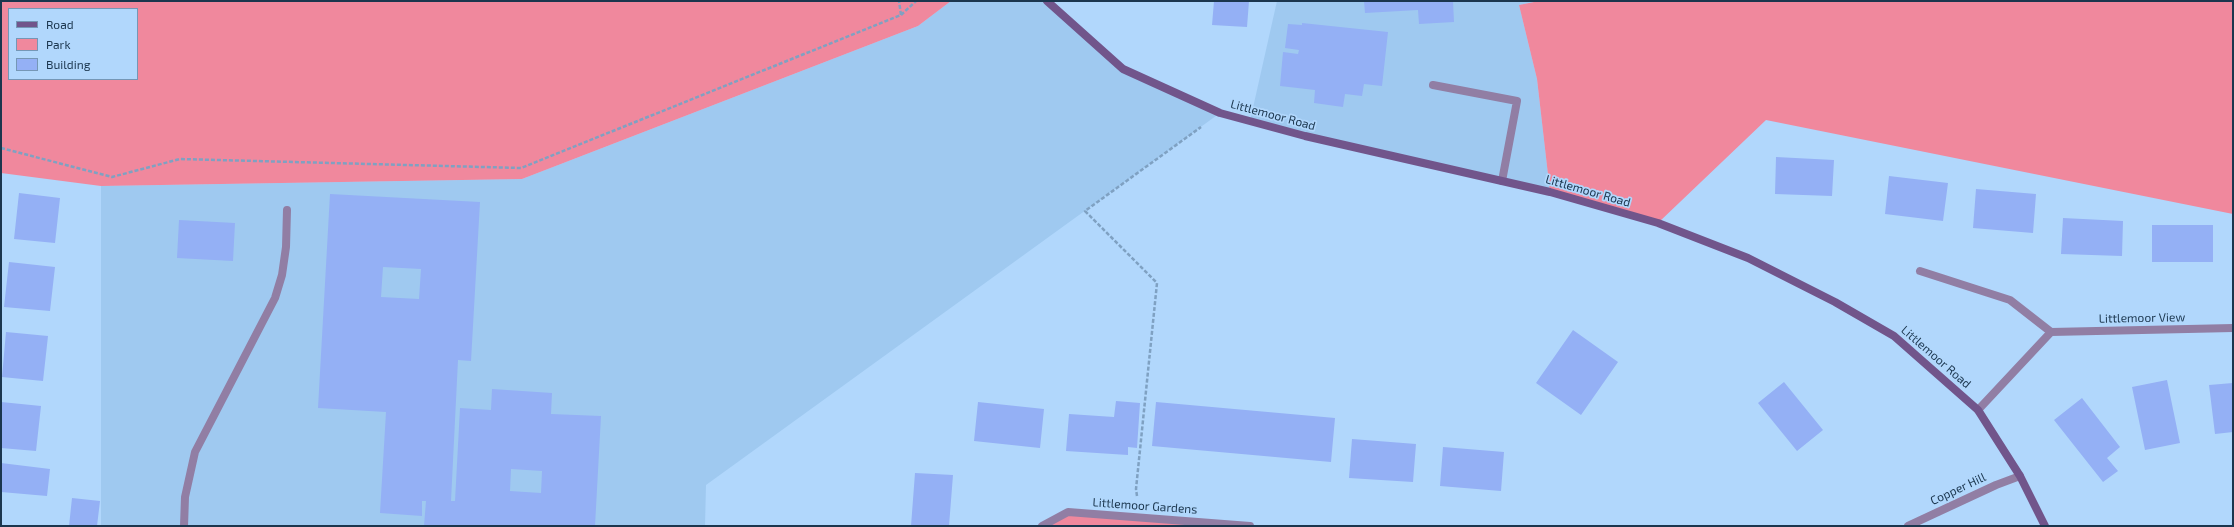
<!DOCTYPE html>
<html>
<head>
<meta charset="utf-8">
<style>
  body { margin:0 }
  #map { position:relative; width:2234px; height:527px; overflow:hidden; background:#b1d7fc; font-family:"Exo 2",sans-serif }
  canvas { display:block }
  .frame { position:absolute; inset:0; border:2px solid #1b364e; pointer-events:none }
  .legend { position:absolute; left:8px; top:8px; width:130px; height:72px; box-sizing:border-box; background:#b1d7fc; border:1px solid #7597b6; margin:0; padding:5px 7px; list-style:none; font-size:12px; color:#1b364e }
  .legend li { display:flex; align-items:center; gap:8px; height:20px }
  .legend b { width:20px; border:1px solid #7597b6 }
</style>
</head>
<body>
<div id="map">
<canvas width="2234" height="527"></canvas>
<div class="frame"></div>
<ul class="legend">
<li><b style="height:5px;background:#71558b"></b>Road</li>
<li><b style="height:11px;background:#f0889d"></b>Park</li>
<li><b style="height:11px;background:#94b0f5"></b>Building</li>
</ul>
</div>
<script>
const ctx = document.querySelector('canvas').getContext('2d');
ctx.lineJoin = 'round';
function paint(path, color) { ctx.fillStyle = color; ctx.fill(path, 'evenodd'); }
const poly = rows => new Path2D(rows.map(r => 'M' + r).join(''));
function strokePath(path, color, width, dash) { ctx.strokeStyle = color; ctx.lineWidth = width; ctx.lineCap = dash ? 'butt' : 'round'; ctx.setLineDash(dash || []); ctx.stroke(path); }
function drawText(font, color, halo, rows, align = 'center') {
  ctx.font = font + ' "Exo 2",sans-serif'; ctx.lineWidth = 3.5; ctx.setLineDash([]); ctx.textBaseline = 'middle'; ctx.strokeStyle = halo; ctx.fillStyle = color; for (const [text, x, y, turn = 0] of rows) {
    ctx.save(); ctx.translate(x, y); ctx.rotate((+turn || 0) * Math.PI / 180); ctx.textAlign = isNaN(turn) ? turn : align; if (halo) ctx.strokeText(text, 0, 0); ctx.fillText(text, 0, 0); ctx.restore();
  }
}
const built = poly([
  [951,1,1047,1,1123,69,1220,113,706,485,705,526,101,526,101,186,522,179,918,26],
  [1277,1,1539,1,1519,5,1537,79,1550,192,1250,121]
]);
const green = poly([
  [1,1,951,1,918,26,522,179,101,186,1,173],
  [9,9,137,9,137,79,9,79],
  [1539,1,2233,1,2233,214,1766,120,1658,223,1550,192,1537,79,1519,5],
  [1068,512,1250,526,1042,526]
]);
const building = poly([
  [1214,1,1249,1,1247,27,1212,25],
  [1364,1,1453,1,1454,22,1419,24,1418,10,1365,13],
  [1302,23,1388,32,1382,86,1364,84,1362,96,1345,94,1343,107,1314,103,1315,90,1280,86,1283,52,1298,54,1299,50,1285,48,1288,24,1302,25],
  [1776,157,1834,160,1832,196,1775,194],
  [1889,176,1948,183,1943,221,1885,214],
  [1976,189,2036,194,2033,233,1973,228],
  [19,193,60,198,55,243,14,239],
  [330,194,480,202,471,361,458,360,451,501,455,501,460,408,491,410,492,389,552,393,551,414,601,416,595,526,424,526,426,501,422,501,422,516,380,513,386,412,318,408],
  [383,267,421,269,419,299,381,297],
  [511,469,542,471,541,493,510,491],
  [2063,218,2123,221,2122,256,2061,254],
  [179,220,235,223,233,261,177,258],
  [2152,225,2213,225,2213,262,2152,262],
  [9,262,55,267,50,311,4,307],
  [1573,330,1618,362,1581,415,1536,383],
  [6,332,48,336,43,381,2,377],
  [2167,380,2180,443,2145,450,2132,387],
  [1784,382,1823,430,1797,451,1758,403],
  [2233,383,2233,432,2215,434,2209,385],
  [2082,398,2120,447,2107,458,2118,471,2103,482,2054,420],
  [1116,401,1140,403,1137,448,1128,447,1128,455,1066,451,1069,414,1114,417],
  [1,402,41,406,36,451,1,448],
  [978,402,1044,409,1040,448,974,441],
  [1156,402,1335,418,1331,462,1152,446],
  [1352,439,1416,444,1413,482,1349,478],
  [1443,447,1504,452,1501,491,1440,486],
  [1,463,50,469,47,496,1,492],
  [915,473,953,475,949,526,911,526],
  [72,498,100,501,97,526,69,526]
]);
const path = poly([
  [901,15,916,1],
  [1,148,112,177,180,159,521,168,901,15,899,1],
  [1137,496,1136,489,1157,283,1085,211,1201,127]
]);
const lane = poly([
  [1433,85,1517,101,1502,181],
  [184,526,185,497,195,452,275,298,282,275,286,247,287,210]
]);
const street = poly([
  [1920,271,2010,300,2051,332],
  [1978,410,2051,332,2233,328],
  [1042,526,1068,512,1250,526],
  [1908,526,1996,485,2020,476]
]);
const secondary = poly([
  [1047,1,1123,69,1220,113,1305,136,1550,192,1658,223,1748,258,1835,302,1894,336,1978,410,2020,476,2045,526]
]);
const streetNames = [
  ["Littlemoor Road",1273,115,15],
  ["Littlemoor Road",1588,191,16],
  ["Littlemoor View",2142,318,-1],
  ["Littlemoor Road",1936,357,41],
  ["Copper Hill",1958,489,-25],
  ["Littlemoor Gardens",1145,506,4]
];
paint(built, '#9fc9f0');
paint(green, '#f0889d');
paint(building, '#94b0f5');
strokePath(path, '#7fa1c2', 2.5, [4, 2]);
strokePath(lane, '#917ea4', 8);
strokePath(street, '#917ea4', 8);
strokePath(secondary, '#71558b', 8);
drawText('12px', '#1b364e', '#b1d7fc', streetNames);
</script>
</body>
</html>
